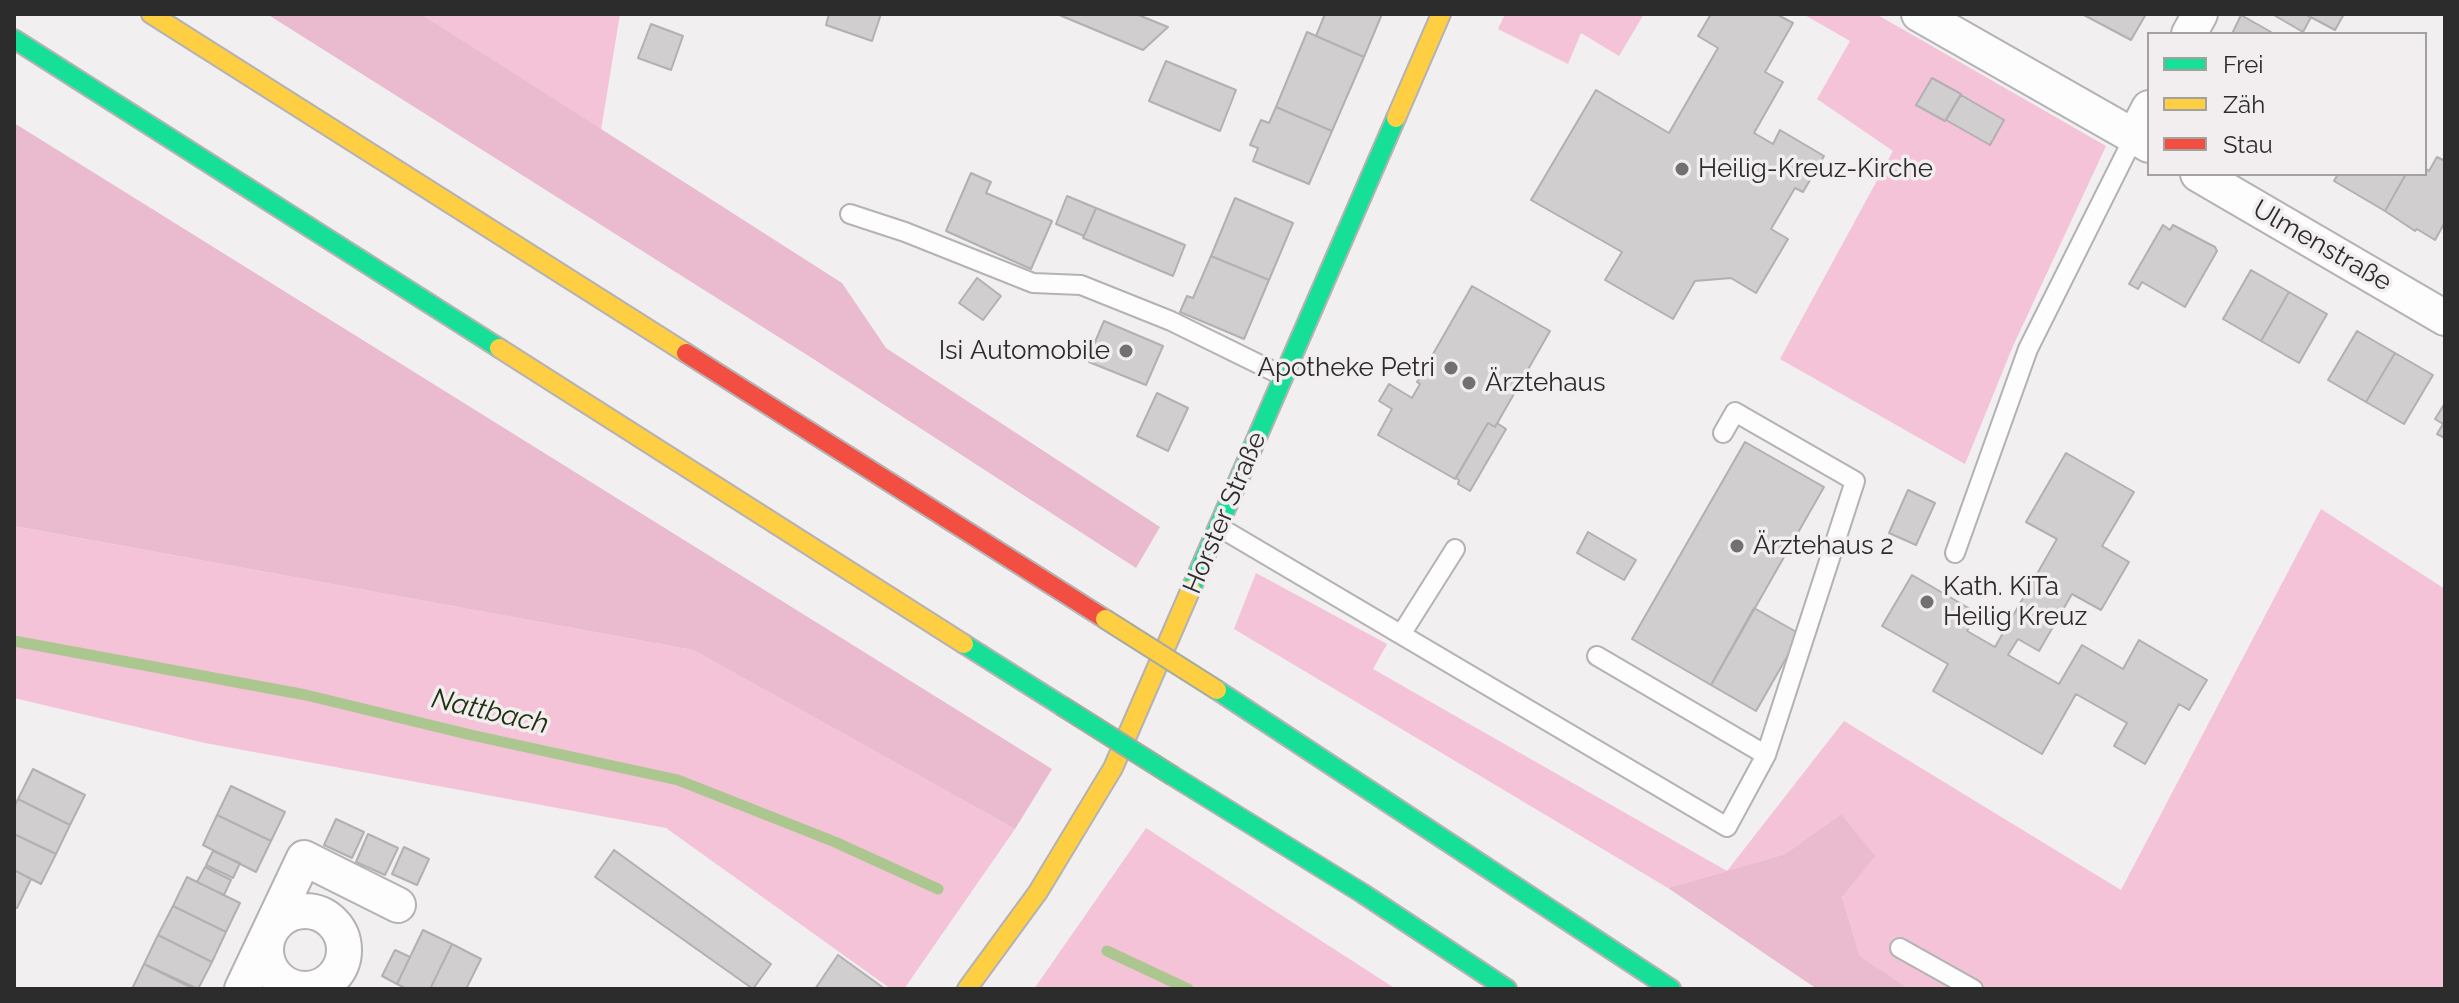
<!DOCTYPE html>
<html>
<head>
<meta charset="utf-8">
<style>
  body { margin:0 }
  #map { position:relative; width:2459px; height:1003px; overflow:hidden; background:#f1eff0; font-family:Raleway,sans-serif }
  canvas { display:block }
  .frame { position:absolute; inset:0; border:16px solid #2d2c2c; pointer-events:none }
  .legend { position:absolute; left:2147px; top:32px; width:280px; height:144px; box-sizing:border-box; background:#f2eeef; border:2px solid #a3a0a1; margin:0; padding:10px 14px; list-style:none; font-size:24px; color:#2d2c2c }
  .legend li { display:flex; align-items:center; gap:16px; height:40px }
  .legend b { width:40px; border:2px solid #a3a0a1 }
</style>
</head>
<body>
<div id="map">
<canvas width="2459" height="1003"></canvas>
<div class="frame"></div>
<ul class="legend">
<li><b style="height:10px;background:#16e098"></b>Frei</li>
<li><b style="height:10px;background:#ffcf43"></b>Zäh</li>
<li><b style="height:10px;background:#f24e42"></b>Stau</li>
</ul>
</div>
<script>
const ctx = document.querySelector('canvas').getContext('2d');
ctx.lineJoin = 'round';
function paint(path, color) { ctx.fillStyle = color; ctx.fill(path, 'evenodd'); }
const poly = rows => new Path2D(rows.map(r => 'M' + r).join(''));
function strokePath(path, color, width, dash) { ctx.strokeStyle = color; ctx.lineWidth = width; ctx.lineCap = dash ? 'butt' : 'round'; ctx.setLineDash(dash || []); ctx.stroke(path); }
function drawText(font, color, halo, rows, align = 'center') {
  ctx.font = font + ' Raleway,sans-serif'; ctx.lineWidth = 7; ctx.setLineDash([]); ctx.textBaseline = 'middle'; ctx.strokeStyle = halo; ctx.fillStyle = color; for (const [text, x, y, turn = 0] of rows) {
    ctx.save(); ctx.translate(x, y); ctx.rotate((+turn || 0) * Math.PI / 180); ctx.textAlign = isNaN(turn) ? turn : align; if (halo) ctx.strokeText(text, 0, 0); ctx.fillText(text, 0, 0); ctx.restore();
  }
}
const green = poly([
  [421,14,620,14,601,130],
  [1505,14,1644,14,1619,56,1581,33,1568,64,1498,29],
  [1803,14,1876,14,2106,146,2013,346,1965,464,1780,359,1893,151,1817,99,1850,41],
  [2321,509,2445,589,2445,989,1910,989,1860,956,1842,897,1841,814,1785,854,1668,888,1234,629,1256,573,1387,644,1373,669,1727,871,1844,721,2121,890],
  [14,526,693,650,1015,829,904,989,891,989,666,828,205,743,14,698],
  [1146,828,1382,980,1396,989,1034,989]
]);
const forest = poly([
  [267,14,421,14,842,283,886,348,1160,527,1136,568,815,360],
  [14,123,1052,769,1015,829,693,650,14,526],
  [1841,814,1875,856,1842,897,1860,956,1910,989,1817,989,1668,888,1785,854]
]);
const stream = poly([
  [14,641,306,695,471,735,678,780,835,842,938,889],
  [1107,951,1188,989]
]);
const building = poly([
  [829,14,881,14,872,41,826,25,829,14],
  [1057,14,1136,14,1168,27,1143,50,1057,14],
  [1325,14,1382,14,1364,57,1316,36,1325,14],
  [1711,14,1776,14,1793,23,1765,72,1783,82,1754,133,1773,144,1780,130,1824,156,1803,192,1795,188,1771,229,1788,239,1756,293,1731,278,1695,281,1673,319,1605,280,1622,252,1531,200,1596,90,1669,133,1718,48,1698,36,1711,14],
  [2082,14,2146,14,2131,40,2082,14],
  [2272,14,2305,14,2311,17,2303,32,2272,14],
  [2305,14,2344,14,2335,30,2305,14],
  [2241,15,2271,32,2270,34,2232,34,2241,15],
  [651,24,683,36,671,70,638,58,651,24],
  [1307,32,1364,57,1332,131,1276,107,1307,32],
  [1166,61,1236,90,1220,131,1149,101,1166,61],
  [1932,78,1961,94,1945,121,1916,105,1932,78],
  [1961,95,2004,120,1990,145,1946,120,1961,95],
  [1276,107,1332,131,1309,184,1253,161,1258,148,1250,145,1261,120,1269,123,1276,107],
  [2437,157,2445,161,2445,222,2435,240,2417,229,2415,231,2385,211,2406,174,2425,174,2425,168,2429,171,2437,157],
  [971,173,991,182,986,193,1052,221,1031,269,946,231,971,173],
  [2338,174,2406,174,2385,211,2334,181,2338,174],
  [1067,196,1096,208,1084,236,1056,224,1067,196],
  [1235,198,1293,223,1269,280,1211,256,1235,198],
  [1096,208,1185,245,1173,276,1083,238,1096,208],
  [2163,225,2170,230,2173,225,2215,247,2217,251,2185,307,2142,282,2138,289,2129,284,2163,225],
  [1211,256,1269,280,1244,339,1180,312,1187,296,1193,298,1211,256],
  [2251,270,2289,292,2261,341,2223,319,2251,270],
  [977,278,1001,296,983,320,959,303,977,278],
  [1472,286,1550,331,1495,427,1488,423,1455,479,1378,435,1392,409,1379,401,1389,384,1412,398,1420,384,1417,382,1472,286],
  [2289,292,2327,314,2299,363,2261,341,2289,292],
  [1104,321,1163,346,1146,385,1089,362,1089,356,1104,321],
  [2357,331,2395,353,2366,402,2328,380,2357,331],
  [2395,353,2433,375,2404,424,2366,402,2395,353],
  [1157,393,1188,408,1168,451,1137,436,1157,393],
  [2445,403,2445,438,2437,434,2443,424,2435,419,2445,403],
  [1488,423,1495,427,1497,423,1506,429,1470,491,1458,484,1459,480,1456,478,1488,423],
  [1745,442,1824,487,1711,685,1632,639,1745,442],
  [2066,453,2134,492,2102,546,2129,562,2101,610,2072,594,2039,651,2018,639,2008,655,2059,684,2082,645,2123,669,2139,640,2207,680,2189,710,2179,704,2145,764,2114,746,2127,723,2076,694,2042,754,1933,691,1948,664,1882,626,1912,575,1977,613,1967,631,1995,647,2057,539,2026,522,2066,453],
  [1908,490,1935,503,1916,545,1889,533,1908,490],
  [1588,532,1636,560,1624,580,1577,553,1588,532],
  [1754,608,1800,634,1756,711,1711,685,1754,608],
  [33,769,85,795,70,825,18,799,33,769],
  [231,786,285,812,271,841,217,815,231,786],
  [18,799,70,825,56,854,14,834,14,807,18,799],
  [217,815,271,841,256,872,203,845,217,815],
  [336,819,364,832,352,858,324,845,336,819],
  [14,834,56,854,41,884,14,870,14,834],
  [368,834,398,848,385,875,356,862,368,834],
  [404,847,429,859,417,885,392,874,404,847],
  [614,850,771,964,753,989,595,877,614,850],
  [213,851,240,863,233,878,206,865,213,851],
  [205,867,231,880,224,895,197,882,205,867],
  [14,870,31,879,17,908,14,907,14,870],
  [187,877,240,903,226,932,173,906,187,877],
  [173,906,226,932,212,962,158,935,173,906],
  [423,930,452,944,430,989,407,989,397,984,423,930],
  [158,935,212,962,198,989,144,964,158,935],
  [452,944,481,959,466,989,430,989,452,944],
  [395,950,410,957,397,984,382,976,395,950],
  [838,955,885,989,815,989,838,955],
  [144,964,194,989,132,989,144,964]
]);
const lane = poly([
  [850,214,905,232,1033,283,1081,285,1171,321,1283,376],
  [1219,527,1727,827,1766,755,1855,481,1735,412,1723,433],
  [1955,553,2028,349,2134,137],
  [1402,633,1455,549],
  [1597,656,1766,755],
  [1900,948,1973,989]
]);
const street = poly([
  [1919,14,2149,145],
  [2189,34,2200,14],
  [2134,137,2149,108],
  [2198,174,2445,318],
  '266 950a39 39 0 1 1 78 0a39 39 0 1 1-78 0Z',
  [242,989,304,858,398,905]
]);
const fast = poly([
  [14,39,499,348],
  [1191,589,1396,118],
  [964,644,1062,706],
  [1217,690,1671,989],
  [1173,776,1362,893,1507,989]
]);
const slow = poly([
  [151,14,686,353],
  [1396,118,1441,14],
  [499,348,964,644],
  [967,989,1038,892,1113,768,1191,589]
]);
const jam = poly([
  [686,353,1105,619]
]);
const fastBridge = poly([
  [1062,706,1173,776]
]);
const slowBridge = poly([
  [1105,619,1217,690]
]);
const markers = [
  [1682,169,8,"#727071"],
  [1126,351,8,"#727071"],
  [1451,368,8,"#727071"],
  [1469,383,8,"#727071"],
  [1737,546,8,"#727071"],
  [1927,602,8,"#727071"]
];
const poiNames = [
  ["Heilig-Kreuz-Kirche",1698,169],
  ["Isi Automobile",1110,351,"right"],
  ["Apotheke Petri",1435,368,"right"],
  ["Ärztehaus",1485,383],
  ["Ärztehaus 2",1753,546],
  ["Kath. KiTa",1943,587],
  ["Heilig Kreuz",1943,617]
];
const streetNames = [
  ["Ulmenstraße",2322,246,30],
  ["Horster Straße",1225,513,-67]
];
const waterNames = [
  ["Nattbach",490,712,13]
];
paint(green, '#f4c3d7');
paint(forest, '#eabace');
strokePath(stream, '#acc68f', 11);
paint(building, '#d0cecf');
strokePath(building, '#b2b0b1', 2);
strokePath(lane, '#b4b2b4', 22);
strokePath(street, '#b4b2b4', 38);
strokePath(fast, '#b4b2b4', 22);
strokePath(slow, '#b4b2b4', 22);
strokePath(jam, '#b4b2b4', 22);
strokePath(lane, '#fdfdfd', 18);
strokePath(street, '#fdfdfd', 34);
strokePath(fast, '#16e098', 18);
strokePath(slow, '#ffcf43', 18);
strokePath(jam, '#f24e42', 18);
strokePath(fastBridge, '#a6ab9f', 22, []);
strokePath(slowBridge, '#a6ab9f', 22, []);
strokePath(fastBridge, '#16e098', 18);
strokePath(slowBridge, '#ffcf43', 18);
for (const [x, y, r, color] of markers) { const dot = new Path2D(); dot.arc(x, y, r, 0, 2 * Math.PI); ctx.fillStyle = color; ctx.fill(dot); strokePath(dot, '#f2eeef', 3); }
drawText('26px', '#2d2c2c', '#f2eeef', poiNames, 'left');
drawText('26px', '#2d2c2c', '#f2eeef', streetNames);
drawText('italic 28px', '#21310f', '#f2eeef', waterNames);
</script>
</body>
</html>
